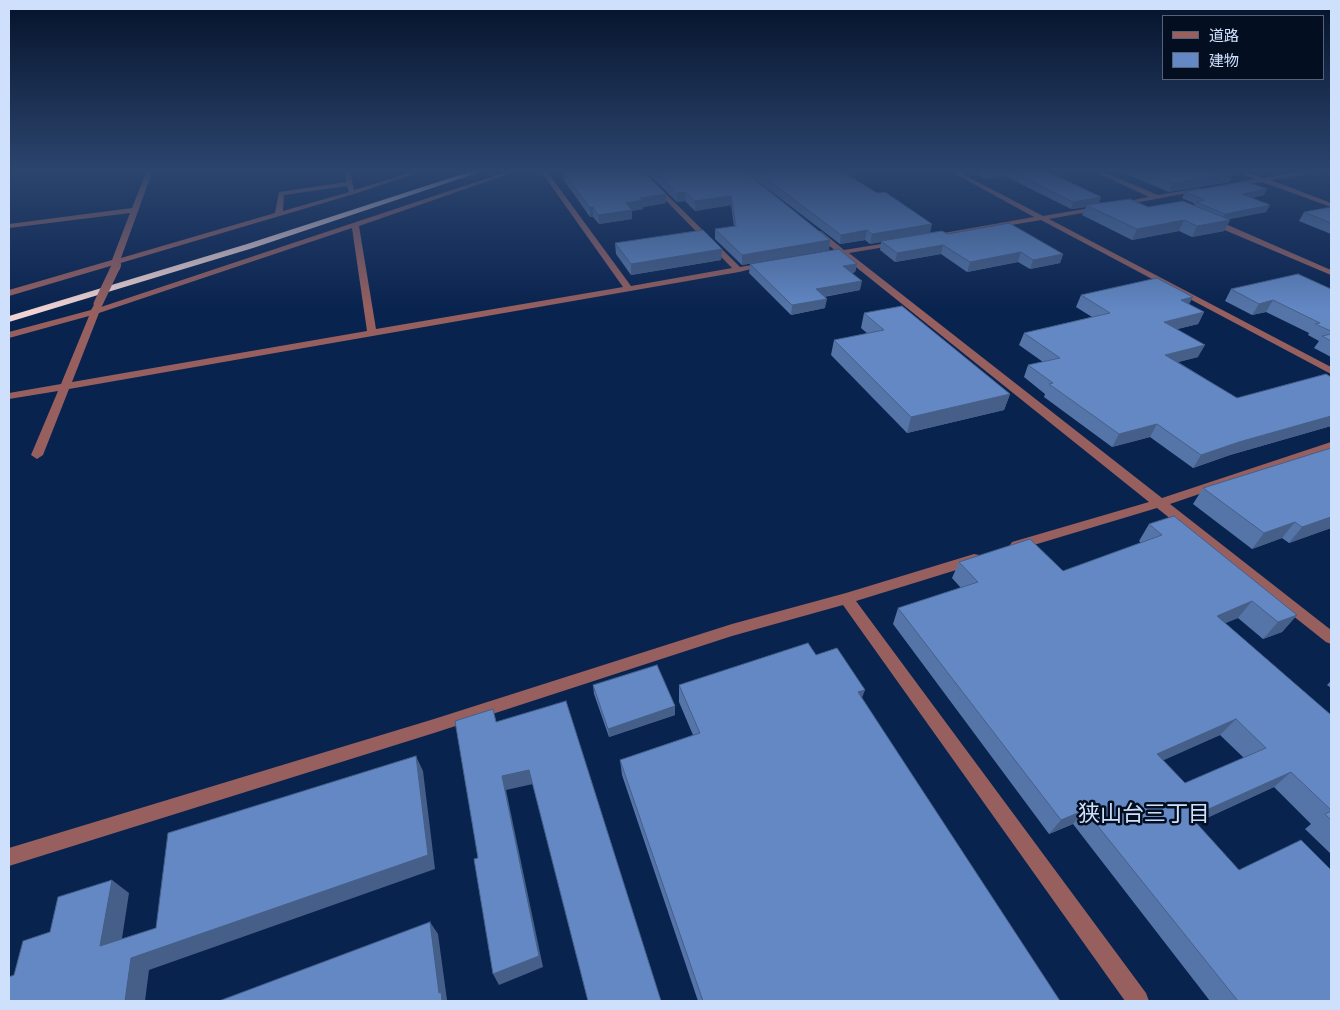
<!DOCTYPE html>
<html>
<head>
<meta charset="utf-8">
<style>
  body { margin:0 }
  #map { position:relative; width:1340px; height:1010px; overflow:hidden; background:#09234f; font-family:"Nunito Sans","Noto Sans JP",sans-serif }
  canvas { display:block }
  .frame { position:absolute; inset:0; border:10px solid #cee0fc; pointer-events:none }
  .legend { position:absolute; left:1162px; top:15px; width:162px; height:65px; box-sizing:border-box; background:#040e21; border:1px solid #556279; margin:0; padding:6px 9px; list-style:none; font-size:15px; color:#cee0fc }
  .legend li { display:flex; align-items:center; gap:10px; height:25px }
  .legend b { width:25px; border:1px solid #556279 }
</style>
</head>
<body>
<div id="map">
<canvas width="1340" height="1010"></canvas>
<div class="frame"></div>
<ul class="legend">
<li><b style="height:6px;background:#97605f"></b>道路</li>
<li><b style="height:14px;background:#6388c4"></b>建物</li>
</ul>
</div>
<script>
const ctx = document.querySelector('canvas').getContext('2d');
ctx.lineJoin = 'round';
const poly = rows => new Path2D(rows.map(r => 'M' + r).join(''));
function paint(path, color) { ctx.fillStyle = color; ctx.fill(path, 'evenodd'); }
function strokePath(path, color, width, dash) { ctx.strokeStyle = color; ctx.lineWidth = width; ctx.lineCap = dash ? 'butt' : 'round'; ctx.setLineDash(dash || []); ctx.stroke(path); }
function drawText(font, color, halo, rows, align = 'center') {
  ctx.font = font + ' "Nunito Sans","Noto Sans JP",sans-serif'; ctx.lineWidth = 5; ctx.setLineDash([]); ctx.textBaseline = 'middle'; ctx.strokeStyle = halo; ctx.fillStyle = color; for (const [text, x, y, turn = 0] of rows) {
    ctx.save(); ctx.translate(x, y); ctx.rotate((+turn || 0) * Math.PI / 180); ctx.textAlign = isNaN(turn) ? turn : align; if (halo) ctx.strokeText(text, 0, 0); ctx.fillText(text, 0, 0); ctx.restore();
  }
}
const minor = poly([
  [147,170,153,170,121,258,275,213,279,192,346,182,344,170,350,170,354,190,418,170,426,170,354,194,9,296,9,290,112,260,130,213,9,228,9,224,132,208,147,170],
  [347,186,349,192,283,211,284,195,347,186],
  [512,170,520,170,359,226,376,329,623,287,540,170,546,170,631,286,732,268,636,170,642,170,740,267,764,263,768,265,739,272,69,389,43,455,37,459,31,455,58,391,9,399,9,393,61,384,89,316,9,338,9,332,91,310,94,305,101,307,512,170],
  [352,228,367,331,72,382,99,313,352,228],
  [948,170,955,170,1043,216,1102,206,1103,208,1099,210,1049,219,1331,367,1331,374,1041,220,929,239,928,237,932,235,1034,217,948,170],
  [1091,170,1099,170,1158,195,1200,188,1203,190,1119,206,1117,205,1117,203,1149,197,1091,170],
  [1233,170,1241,170,1263,178,1311,170,1324,170,1321,172,1271,180,1331,203,1331,207,1262,182,1230,186,1230,184,1255,179,1233,170],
  [1208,219,1214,219,1331,270,1331,275,1208,223,1208,219],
  [815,231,821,231,844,250,900,241,901,243,897,245,849,253,1162,498,1331,442,1331,449,1170,504,1331,630,1331,644,1326,642,1157,508,1017,550,1012,548,1010,545,1012,542,1149,502,841,255,823,257,823,253,836,251,815,235,815,231],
  [974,554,979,555,981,559,979,563,856,601,1146,993,1149,1001,1125,1001,843,605,732,636,434,733,9,866,9,848,434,719,732,624,846,593,974,554]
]);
const highway = poly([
  [475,170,486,170,253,248,9,322,9,316,247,244,475,170]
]);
const minorBridgeFar1 = poly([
  [116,268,117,265]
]);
const minorBridge = poly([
  [98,304,116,266]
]);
const wall = poly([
  [644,170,743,170,830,240,829,250,742,265,715,239,715,229,734,226,731,205,695,211,685,201,677,202],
  [743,170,840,170,930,233,948,234,1063,254,1060,263,1030,269,1018,262,967,272,941,254,895,262,880,250,881,242,870,244,865,240,840,244],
  [969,170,1044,170,1101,197,1099,203,1148,207,1194,205,1195,204,1182,198,1185,192,1264,195,1252,198,1270,205,1266,212,1227,219,1230,220,1224,231,1192,237,1179,231,1132,240,1082,215,1086,207,1071,209,1005,176,985,179],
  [1116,170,1227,170,1233,172,1229,182,1169,192],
  [562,171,666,194,666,203,643,207,643,209,632,211,632,219,599,224,593,217,590,217,563,179],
  [1331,207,1331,234,1299,221,1304,212],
  [615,243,722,249,721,260,631,275,616,254],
  [750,264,857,264,855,272,852,273,860,290,824,297,825,308,791,315,749,273],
  [1231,289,1331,289,1331,357,1314,348,1319,341,1308,335,1309,333,1266,312,1252,315,1225,301],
  [1081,295,1189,304,1204,312,1198,324,1177,329,1198,357,1178,362,1237,398,1331,377,1331,426,1230,455,1193,468,1150,437,1112,447,1044,397,1045,394,1024,377,1028,365,1043,362,1019,345,1024,333,1092,317,1076,307],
  [864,313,1010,394,1004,410,907,433,831,355,834,340,868,334,861,328],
  [1203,488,1331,528,1289,543,1282,538,1252,549,1193,504],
  [1149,524,1297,615,1282,632,1263,639,1238,618,1225,623,1331,715,1331,854,1305,829,1311,824,1274,787,1196,823,1331,1001,1210,1001,1073,824,1049,834,893,624,898,608,961,588,952,578,959,562,1063,571,1141,543,1139,541],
  [1220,735,1244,758,1185,783,1163,760],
  [816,655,862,698,1060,1001,698,1001,622,775,620,760,693,735,679,702,679,685],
  [1331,681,1331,688,1327,685],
  [593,685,675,715,609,737,594,694]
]);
const shadedWall = poly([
  [1000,170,1007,170,1005,176,985,179,987,172],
  [1233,172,1229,182,1169,192,1173,183],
  [1267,189,1264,195,1238,200,1242,194],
  [685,192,685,201,677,202,677,193],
  [666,194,666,203,643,207,643,209,632,211,632,219,599,224,598,215,626,203,640,198],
  [731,196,731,205,695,211,695,201],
  [1101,197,1098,204,1086,205,1086,207,1071,209,1073,202],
  [1270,205,1266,212,1221,221,1225,214],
  [593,207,593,217,590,217,590,208],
  [1184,220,1179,231,1132,240,1137,229],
  [1230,220,1224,231,1192,237,1197,226],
  [932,224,930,233,870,244,872,234],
  [867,230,865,240,840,244,841,235],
  [830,240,829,250,742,265,742,255],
  [943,245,941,254,895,262,897,253],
  [722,249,721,260,631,275,631,264],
  [1021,252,1018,262,967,272,970,262],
  [1063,254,1060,263,1030,269,1033,260],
  [857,264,855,272,842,275,843,266],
  [862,281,860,290,815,298,816,289],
  [1193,297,1187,308,1181,300],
  [827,299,825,308,791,315,792,305],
  [1273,300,1266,312,1252,315,1259,304],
  [1204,312,1198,324,1158,334,1164,322],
  [1205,345,1198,357,1159,367,1165,355],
  [1010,394,1004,410,907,433,911,417],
  [1331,416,1331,426,1230,455,1193,468,1201,455,1239,442],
  [1157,424,1150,437,1112,447,1119,434],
  [1331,517,1331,528,1289,543,1302,527],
  [1295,522,1282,538,1252,549,1264,533],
  [1252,601,1238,618,1204,632,1217,616],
  [1297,615,1282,632,1263,639,1278,622],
  [865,690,859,706,858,692],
  [675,706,675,715,609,737,608,729],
  [1236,719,1220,735,1144,769,1157,754],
  [416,756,423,771,435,869,149,970,145,1001,125,1001,131,958],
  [529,770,533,784,506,790,543,967,499,985,493,974,502,776],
  [1291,772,1274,787,1176,832,1191,817],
  [1085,810,1073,824,1049,834,1061,820],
  [112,880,129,893,119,958,100,946],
  [430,922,438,934,447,1000,448,1001,442,1001,439,993]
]);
const building = poly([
  [569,170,642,170,666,194,640,198,643,200,626,203,632,210,598,215,593,207,590,208,562,171,569,170],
  [652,170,743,170,830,240,742,255,715,229,736,226,731,196,695,201,685,192,677,193,652,170],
  [755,170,840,170,877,193,885,192,932,224,872,234,867,230,841,235,755,170],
  [984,170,1000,170,987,172,984,170],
  [1009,170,1044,170,1101,197,1073,202,1009,170],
  [1142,170,1227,170,1233,172,1173,183,1142,170],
  [1246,181,1267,189,1242,194,1270,205,1225,214,1196,202,1205,200,1185,192,1246,181],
  [1130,199,1148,207,1183,201,1230,220,1197,226,1184,220,1137,229,1086,205,1130,199],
  [1331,207,1331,223,1304,212,1331,207],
  [1009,223,1063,254,1033,260,1021,252,970,262,943,245,897,253,881,241,942,231,948,234,1009,223],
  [703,230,722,249,631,264,615,243,703,230],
  [839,249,857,264,843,266,862,281,816,289,827,299,792,305,750,264,839,249],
  [1298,274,1331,289,1331,331,1315,324,1320,323,1273,300,1259,304,1231,289,1298,274],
  [1157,278,1193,297,1181,300,1204,312,1164,322,1205,345,1165,355,1237,398,1326,374,1331,377,1331,416,1239,442,1201,455,1157,424,1119,434,1049,384,1053,383,1028,365,1060,358,1024,333,1110,313,1081,295,1157,278],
  [902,306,1010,394,911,417,834,340,884,330,864,313,902,306],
  [1331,334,1331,341,1322,336,1331,334],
  [1331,448,1331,517,1302,527,1295,522,1264,533,1203,488,1331,448],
  [1174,516,1297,615,1278,622,1252,601,1217,616,1331,715,1331,810,1291,772,1191,817,1239,870,1301,840,1331,870,1331,1001,1238,1001,1085,810,1061,820,898,608,978,582,959,562,1030,539,1063,571,1162,535,1149,524,1174,516],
  [1236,719,1266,748,1185,783,1157,754,1236,719],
  [808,643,816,655,837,648,865,690,858,692,1060,1001,703,1001,620,760,700,733,679,685,808,643],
  [657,665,675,706,608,729,593,685,657,665],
  [566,701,661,1001,588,1001,529,770,502,776,539,956,493,974,474,859,478,858,455,721,493,709,496,722,566,701],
  [416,756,428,855,131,958,125,1001,9,1001,9,977,14,975,23,941,50,932,58,897,112,880,100,946,156,928,168,833,416,756],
  [1331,811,1331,820,1325,814,1331,811],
  [430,922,439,993,441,992,442,1001,219,1001,430,922]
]);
const nearNeighbourhoodnames = [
  ["狭山台三丁目",1144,816]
];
paint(minor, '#97605f');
paint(highway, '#f0d3d2');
strokePath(minorBridgeFar1, '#97605f', 8);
strokePath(minorBridge, '#97605f', 9);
paint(wall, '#5575a9');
paint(shadedWall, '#455f89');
paint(building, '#6388c4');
strokePath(building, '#455f89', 1);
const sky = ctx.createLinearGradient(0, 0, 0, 311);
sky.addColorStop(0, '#05132b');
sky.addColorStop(0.55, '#2c456e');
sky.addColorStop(1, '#2c456e00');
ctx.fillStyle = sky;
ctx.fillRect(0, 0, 1340, 311);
drawText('22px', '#cee0fc', '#040e21', nearNeighbourhoodnames);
</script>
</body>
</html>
